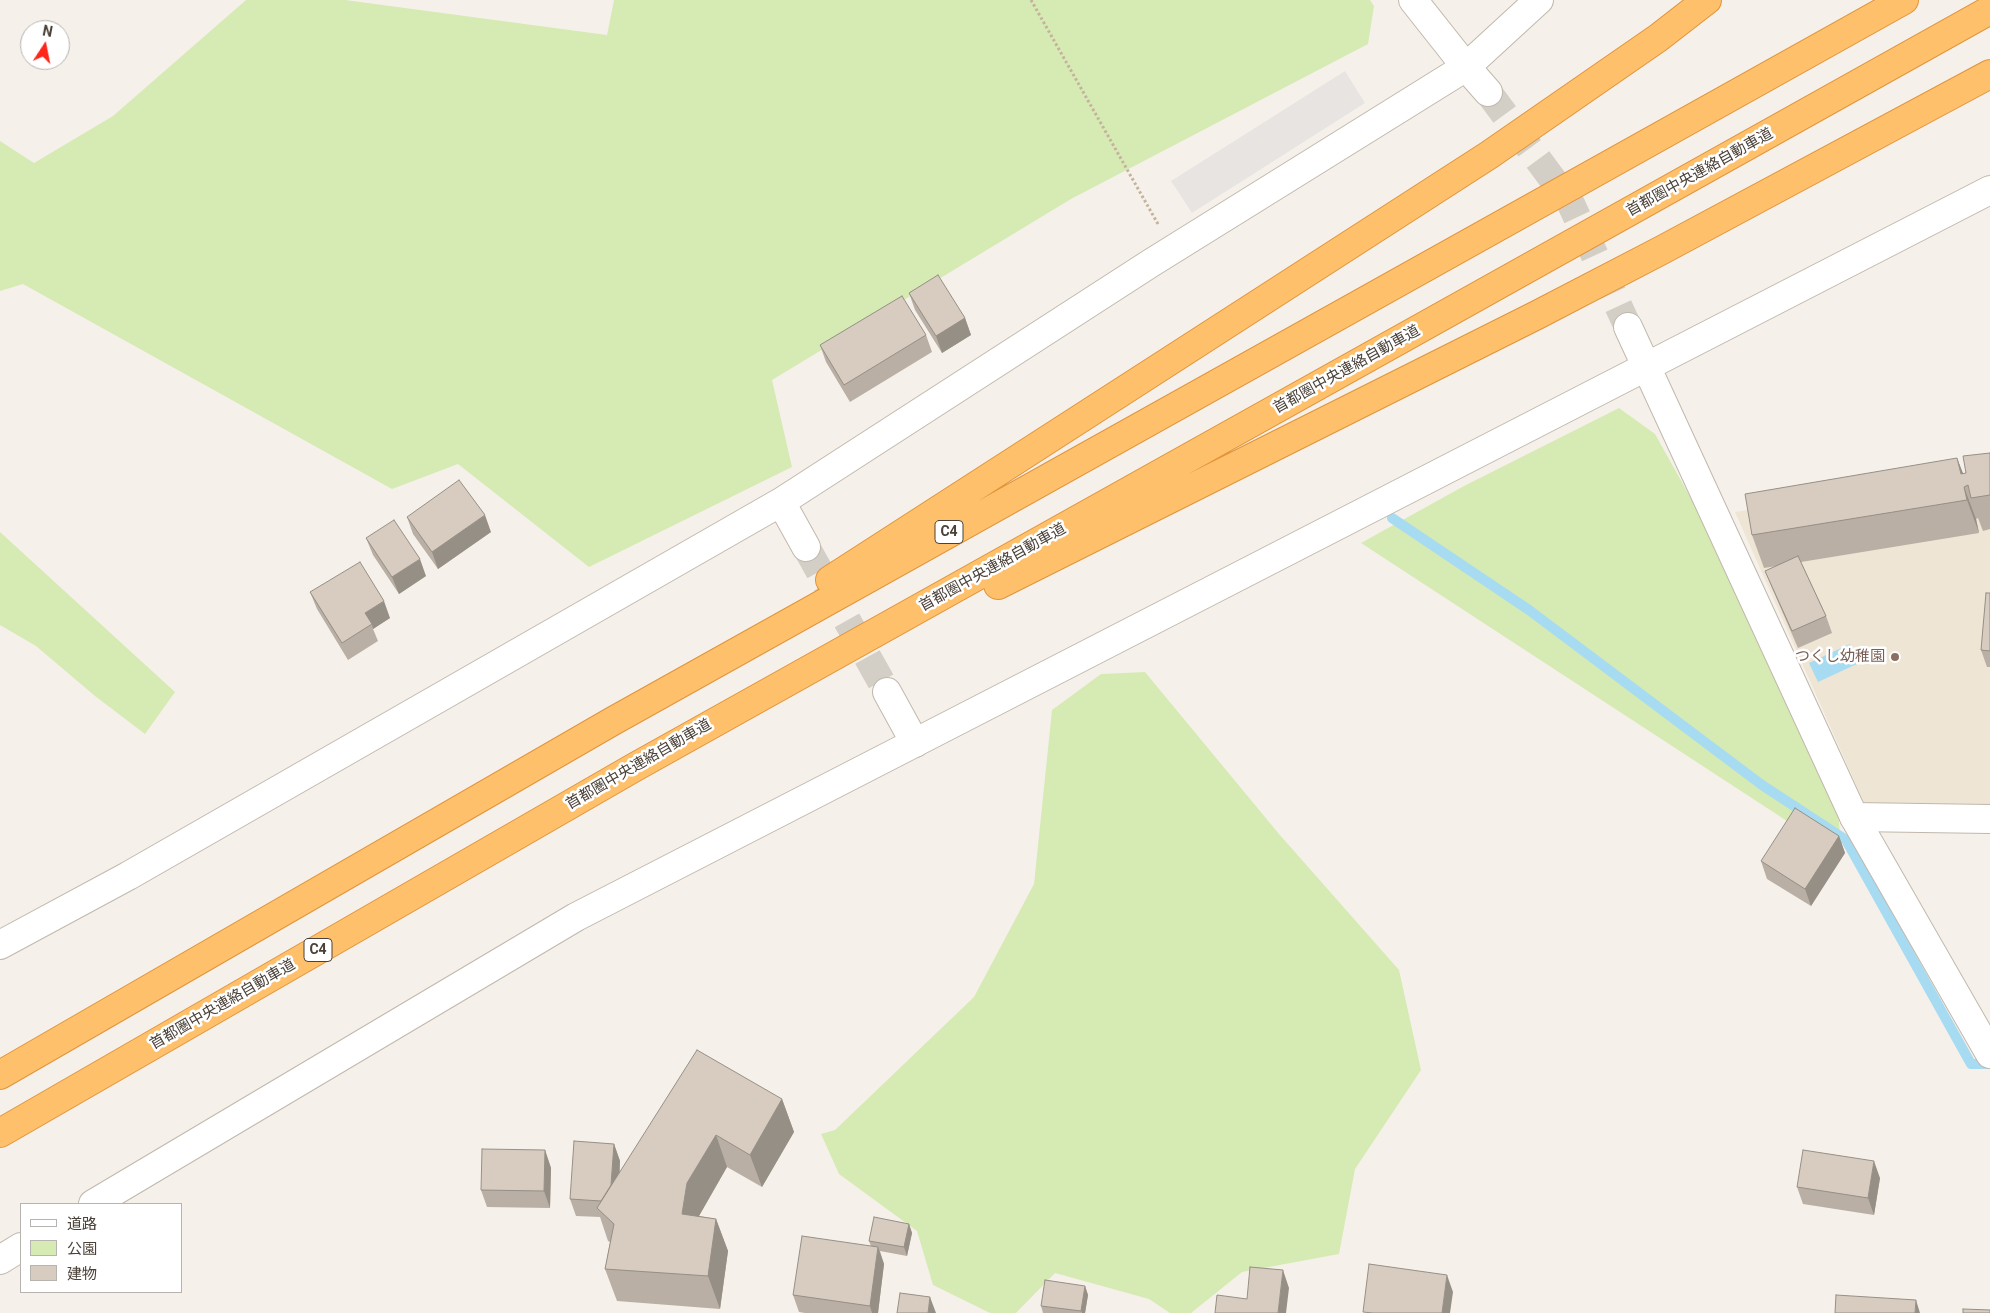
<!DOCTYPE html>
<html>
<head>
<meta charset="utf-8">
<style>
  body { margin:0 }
  #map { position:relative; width:1990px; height:1313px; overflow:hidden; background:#f5f1ea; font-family:Roboto,"Noto Sans JP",sans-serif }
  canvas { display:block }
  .legend { position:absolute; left:20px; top:1203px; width:162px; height:90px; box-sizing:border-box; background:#fff; border:1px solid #b7b3af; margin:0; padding:6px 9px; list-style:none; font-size:15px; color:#4a4138 }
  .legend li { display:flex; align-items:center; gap:10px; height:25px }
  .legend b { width:25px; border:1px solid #b7b3af }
  .north { position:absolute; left:20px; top:20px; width:50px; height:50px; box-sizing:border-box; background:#fff; border:1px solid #b7b3af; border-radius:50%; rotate:11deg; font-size:14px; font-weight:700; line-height:20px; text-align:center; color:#4a4138 }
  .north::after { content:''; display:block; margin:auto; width:18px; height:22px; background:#fe2519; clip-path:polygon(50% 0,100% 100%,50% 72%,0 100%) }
</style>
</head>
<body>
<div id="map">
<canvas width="1990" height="1313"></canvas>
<ul class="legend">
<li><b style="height:6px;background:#fff"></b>道路</li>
<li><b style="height:14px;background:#d6eab3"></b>公園</li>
<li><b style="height:14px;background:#d7ccbf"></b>建物</li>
</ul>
<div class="north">N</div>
</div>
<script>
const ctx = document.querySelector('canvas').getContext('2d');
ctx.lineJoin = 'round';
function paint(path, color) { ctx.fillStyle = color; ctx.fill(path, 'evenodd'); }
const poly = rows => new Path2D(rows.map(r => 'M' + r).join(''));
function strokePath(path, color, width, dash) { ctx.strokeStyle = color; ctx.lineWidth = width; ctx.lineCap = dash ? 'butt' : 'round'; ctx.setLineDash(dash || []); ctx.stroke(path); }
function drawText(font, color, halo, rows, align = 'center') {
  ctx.font = font + ' Roboto,"Noto Sans JP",sans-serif'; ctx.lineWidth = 5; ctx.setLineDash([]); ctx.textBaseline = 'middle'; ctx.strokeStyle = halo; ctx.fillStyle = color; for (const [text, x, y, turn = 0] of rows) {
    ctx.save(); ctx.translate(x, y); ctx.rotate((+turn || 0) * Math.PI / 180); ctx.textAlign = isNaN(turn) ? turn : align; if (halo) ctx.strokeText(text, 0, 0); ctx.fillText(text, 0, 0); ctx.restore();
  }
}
const education = poly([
  [1990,471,1990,808,1864,803,1735,512]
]);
const green = poly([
  [246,0,345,0,607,35,614,0,1370,0,1374,6,1368,44,1071,199,772,380,792,467,589,567,458,464,392,489,23,284,0,291,0,141,34,163,113,116],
  [1619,408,1655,434,1693,502,1838,810,1840,834,1790,823,1361,543,1464,486],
  [0,532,175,692,145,734,95,696,36,646,0,625],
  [1145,672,1279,834,1399,970,1421,1070,1355,1169,1339,1254,1242,1272,1191,1313,1170,1313,1149,1299,1055,1273,1016,1313,990,1313,933,1285,917,1231,839,1174,821,1134,835,1130,974,997,1034,884,1052,710,1101,674]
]);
const parking = poly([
  [1345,71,1365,103,1192,213,1171,181]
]);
const water = poly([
  [1850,644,1859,663,1818,682,1809,663]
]);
const stream = poly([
  [1392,518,1529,610,1762,785,1846,840,1971,1064,1990,1064]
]);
const minorTunnel = poly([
  [806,547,887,692]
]);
const tertiaryTunnel = poly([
  [1488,92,1571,204,1628,327]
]);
const path = poly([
  [1031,0,1158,224]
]);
const minor = poly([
  [781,502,806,547],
  [887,692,915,743],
  [1854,817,1990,819],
  [0,945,128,876,781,502,1151,263,1466,67,1539,0]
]);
const tertiary = poly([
  [1413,0,1466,67,1488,92],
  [1628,327,1854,817,1990,1054],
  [93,1204,576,917,1990,190],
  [0,1260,21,1247]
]);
const motorway = poly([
  [830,580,1489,155,1658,38,1707,0],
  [998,585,1537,315,1662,250,1990,74],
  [0,1075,613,721,1904,0],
  [0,1133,635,767,1990,10]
]);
const wall = poly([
  [909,293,965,318,971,335,942,353,915,310],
  [926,335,932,352,850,402,826,362,820,345],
  [1990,453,1990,529,1983,531,1978,518,1976,519,1979,533,1801,562,1826,616,1832,633,1798,648,1772,588,1765,571,1777,566,1764,568,1752,535,1957,458,1963,474,1966,473],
  [407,517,491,532,438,569,413,534],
  [366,538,426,576,399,594,373,555],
  [310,592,390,618,373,629,378,641,348,660,317,609],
  [1990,593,1990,667,1987,667,1981,650],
  [1839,836,1845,853,1811,906,1767,879,1761,861],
  [782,1099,794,1132,762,1187,727,1167,699,1216,716,1219,728,1251,720,1309,617,1301,605,1269,610,1242,608,1241,600,1217,576,1216,570,1199,614,1144,620,1161,620,1172],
  [545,1150,551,1168,550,1208,487,1207,481,1190],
  [1880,1178,1874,1215,1803,1204,1797,1187],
  [909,1224,912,1233,907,1256,880,1251,884,1264,878,1313,805,1313,799,1312,793,1295,871,1246,869,1241],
  [1085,1286,1088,1295,1085,1313,1043,1313,1041,1306]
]);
const shadedWall = poly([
  [965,318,971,335,942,353,936,336],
  [1957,458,1968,486,1961,474],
  [1964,487,1976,519,1979,533,1967,500],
  [485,515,491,532,438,569,432,552],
  [420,559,426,576,399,594,392,577],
  [384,601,390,618,373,629,372,624,365,613],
  [1839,836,1845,853,1811,906,1805,889],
  [782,1099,794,1132,762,1187,750,1155],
  [716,1135,727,1167,699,1216,694,1246,682,1214,687,1183],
  [614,1144,620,1161,616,1218,610,1201],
  [545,1150,551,1168,550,1208,544,1191],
  [1874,1161,1880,1178,1874,1215,1868,1198],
  [716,1219,728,1251,720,1309,708,1276],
  [909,1224,912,1233,907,1256,904,1247],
  [878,1247,884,1264,878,1313,872,1313,870,1306],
  [1283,1270,1289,1288,1286,1313,1278,1313],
  [1447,1275,1453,1292,1450,1313,1442,1313],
  [1085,1286,1088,1295,1085,1313,1082,1313,1081,1311],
  [930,1297,936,1313,928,1313],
  [1916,1300,1920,1313,1915,1313]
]);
const building = poly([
  [938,275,965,318,936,336,909,293,938,275],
  [902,296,926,335,844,385,820,345,902,296],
  [1990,453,1990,495,1971,498,1968,485,1964,487,1967,500,1752,535,1745,494,1957,458,1961,474,1966,473,1963,456,1990,453],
  [459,480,485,515,432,552,407,517,459,480],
  [394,520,420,559,392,577,366,538,394,520],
  [1798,556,1826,616,1792,631,1765,571,1798,556],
  [360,562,384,601,365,613,372,624,342,643,310,592,360,562],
  [1986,593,1990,593,1990,651,1981,650,1986,593],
  [1795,808,1839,836,1805,889,1761,861,1795,808],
  [697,1050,782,1099,750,1155,716,1135,687,1183,682,1214,716,1219,708,1276,605,1269,614,1224,597,1208,697,1050],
  [574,1141,614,1144,611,1185,601,1201,570,1199,574,1141],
  [482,1149,545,1150,544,1191,481,1190,482,1149],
  [1803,1150,1874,1161,1868,1198,1797,1187,1803,1150],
  [874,1217,909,1224,904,1247,869,1241,874,1217],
  [802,1236,878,1247,870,1306,793,1295,802,1236],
  [1369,1264,1447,1275,1442,1313,1373,1313,1363,1312,1369,1264],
  [1250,1267,1283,1270,1278,1313,1215,1313,1217,1295,1247,1299,1250,1267],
  [1045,1280,1085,1286,1081,1311,1041,1306,1045,1280],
  [900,1293,930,1297,928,1313,897,1313,900,1293],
  [1836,1295,1916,1300,1915,1313,1835,1313,1836,1295],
  [1963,1309,1990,1310,1990,1313,1963,1313,1963,1309]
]);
const markers = [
  [1895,657,5,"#8d6e63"]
];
const shields = [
  [949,532,28],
  [318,950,28]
];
const shieldNames = [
  ["C4",949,532],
  ["C4",318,950]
];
const streetNames = [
  ["首都圏中央連絡自動車道",1700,173,-29],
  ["首都圏中央連絡自動車道",1347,370,-29],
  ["首都圏中央連絡自動車道",993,568,-29],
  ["首都圏中央連絡自動車道",639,765,-30],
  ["首都圏中央連絡自動車道",223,1005,-30]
];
const educationNames = [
  ["つくし幼稚園",1885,657]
];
paint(education, '#efe5d4');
paint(green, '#d6eab3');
paint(parking, '#e7e4e2');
paint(water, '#a6dbf2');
strokePath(stream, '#a6dbf2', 10);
strokePath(minorTunnel, '#d3cec6', 28, [28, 14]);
strokePath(tertiaryTunnel, '#d3cec6', 28, [28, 14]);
strokePath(minor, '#c1b8ac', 30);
strokePath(tertiary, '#c1b8ac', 30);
strokePath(motorway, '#e19339', 30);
strokePath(path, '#c4b29d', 3, [2.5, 2.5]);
strokePath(minor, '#fff', 28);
strokePath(tertiary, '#fff', 28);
strokePath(motorway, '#ffc06c', 28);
paint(wall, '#b9afa4');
paint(shadedWall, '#968f86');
paint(building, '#d7ccbf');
strokePath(building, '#968f86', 1);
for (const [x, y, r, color] of markers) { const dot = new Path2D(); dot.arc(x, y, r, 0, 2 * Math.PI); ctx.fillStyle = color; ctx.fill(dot); strokePath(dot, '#fff', 2); }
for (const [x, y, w] of shields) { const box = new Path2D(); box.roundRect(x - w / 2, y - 11.5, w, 23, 4); ctx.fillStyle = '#fff'; ctx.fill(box); strokePath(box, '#4a4138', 1); }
drawText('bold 14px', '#4a4138', null, shieldNames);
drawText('15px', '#4a4138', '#fff', streetNames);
drawText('15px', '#785e54', '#fff', educationNames, 'right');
</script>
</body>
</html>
